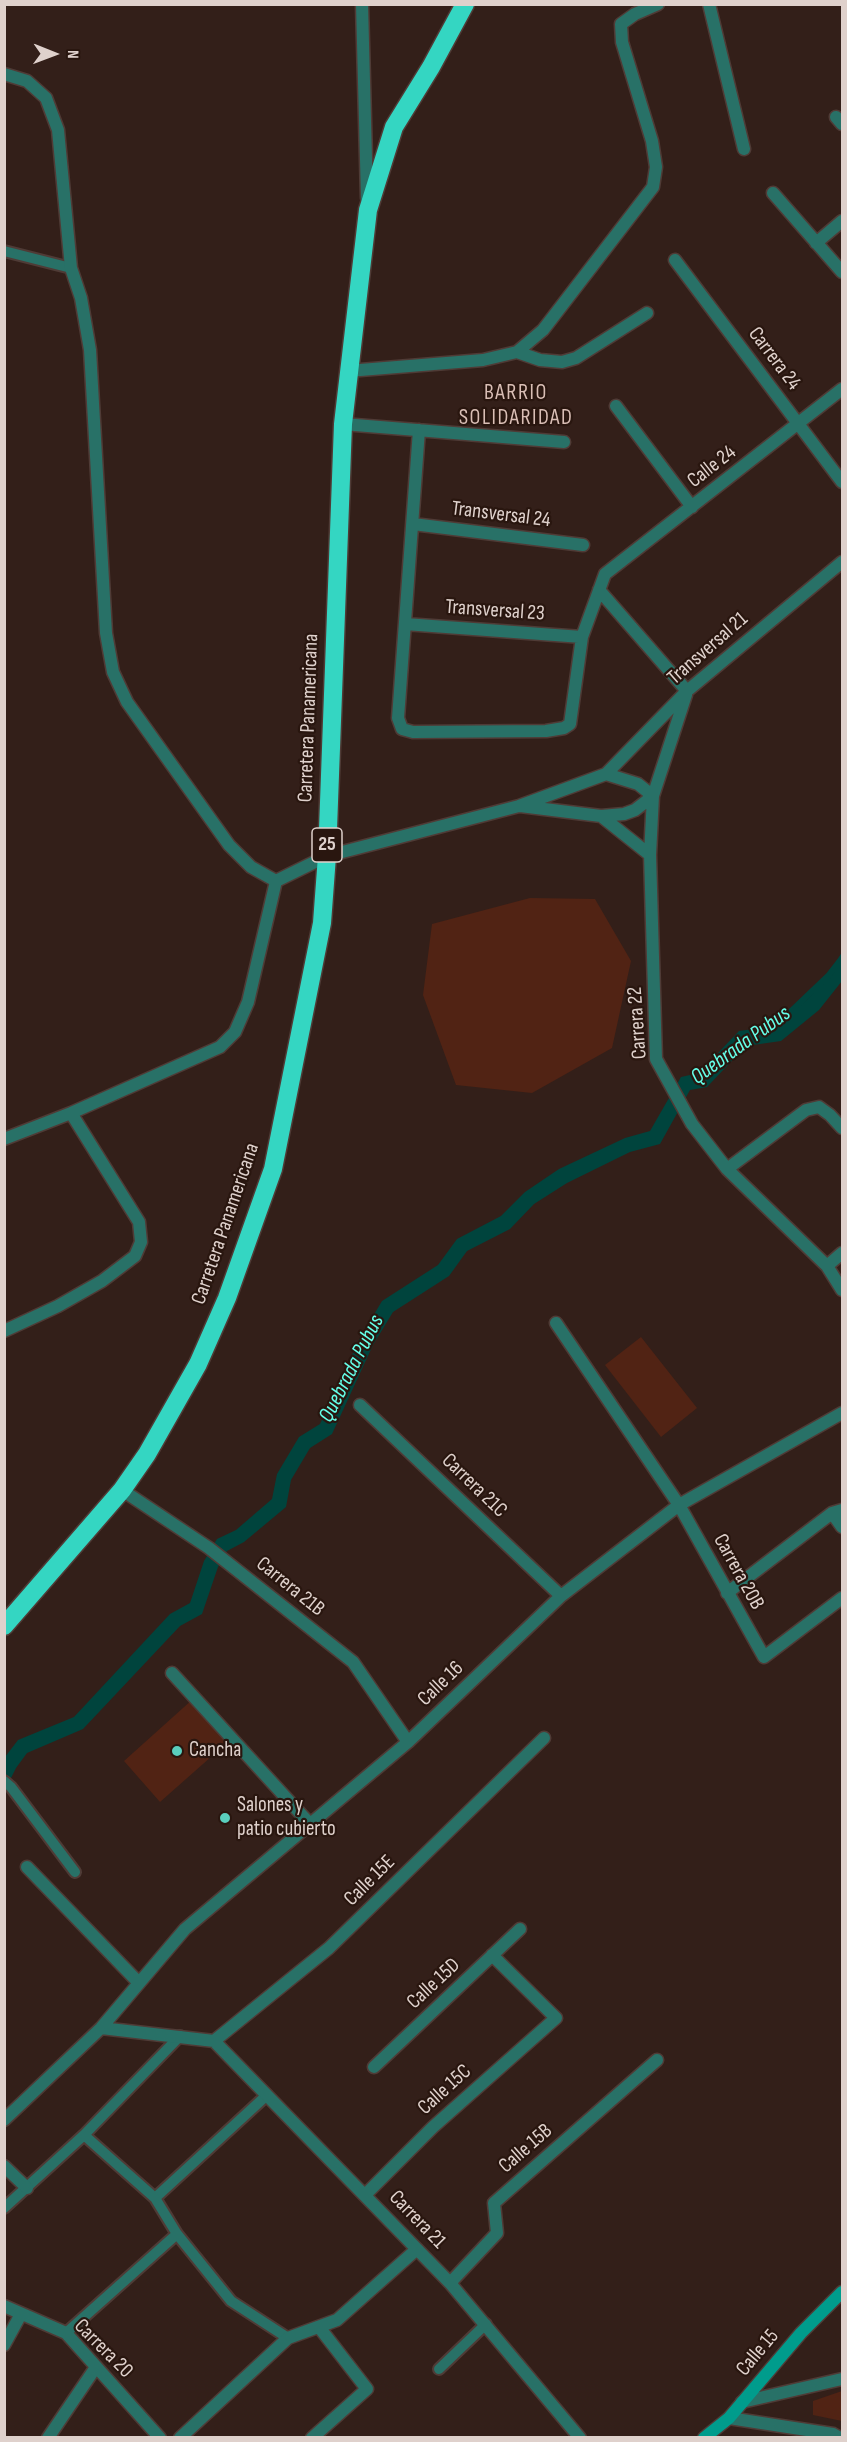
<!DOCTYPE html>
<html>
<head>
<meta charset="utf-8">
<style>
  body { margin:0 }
  #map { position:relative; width:847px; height:2442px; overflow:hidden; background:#331f19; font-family:"Sofia Sans Condensed",sans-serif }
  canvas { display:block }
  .frame { position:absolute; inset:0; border:6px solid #dfd1cc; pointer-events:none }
  .north { position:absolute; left:24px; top:24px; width:60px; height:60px; -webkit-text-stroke:4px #29160f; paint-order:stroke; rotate:91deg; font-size:16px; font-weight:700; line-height:24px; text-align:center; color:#dfd1cc }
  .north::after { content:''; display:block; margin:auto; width:21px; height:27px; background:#dfd1cc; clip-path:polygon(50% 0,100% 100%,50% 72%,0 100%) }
</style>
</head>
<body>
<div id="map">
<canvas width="847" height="2442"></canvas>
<div class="frame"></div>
<div class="north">N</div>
</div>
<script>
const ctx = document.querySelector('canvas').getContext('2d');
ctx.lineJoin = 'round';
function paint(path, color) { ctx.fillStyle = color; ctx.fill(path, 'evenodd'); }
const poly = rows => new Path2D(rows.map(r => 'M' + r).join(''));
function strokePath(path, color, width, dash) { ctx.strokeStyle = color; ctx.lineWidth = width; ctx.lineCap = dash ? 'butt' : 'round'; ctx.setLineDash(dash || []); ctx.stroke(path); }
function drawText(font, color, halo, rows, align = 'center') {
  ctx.font = font + ' "Sofia Sans Condensed",sans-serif'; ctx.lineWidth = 4.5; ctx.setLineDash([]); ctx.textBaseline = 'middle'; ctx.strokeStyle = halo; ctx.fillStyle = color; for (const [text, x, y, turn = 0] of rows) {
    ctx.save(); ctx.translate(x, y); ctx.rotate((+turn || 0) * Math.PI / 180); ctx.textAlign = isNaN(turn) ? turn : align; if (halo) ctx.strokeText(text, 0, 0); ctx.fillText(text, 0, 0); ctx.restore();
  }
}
const green = poly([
  [530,898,595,899,631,961,612,1048,532,1093,456,1085,423,995,432,924],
  [641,1337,697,1408,661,1437,605,1365],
  [193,1699,229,1741,160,1802,124,1761],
  [842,2391,842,2421,813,2415,813,2401]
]);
const water = poly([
  [842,952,842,981,819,1010,781,1041,746,1046,707,1087,690,1090,660,1144,630,1152,567,1183,534,1204,510,1229,467,1251,449,1276,393,1312,373,1345,332,1434,310,1448,291,1480,286,1507,244,1542,227,1551,218,1567,202,1614,180,1626,83,1729,27,1753,16,1768,5,1790,5,1757,18,1740,74,1717,170,1614,190,1603,204,1561,217,1539,236,1530,272,1499,277,1474,299,1437,320,1424,360,1338,382,1301,438,1265,457,1239,501,1216,525,1192,559,1169,625,1138,650,1131,681,1077,699,1073,739,1031,775,1026,808,999,828,976]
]);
const stream = poly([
  [761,1031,784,1018,828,976,842,958]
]);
const lane = poly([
  [4,251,71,268],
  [4,1781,11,1787,75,1872],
  [84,2135,155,2198,177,2234,231,2301,288,2338],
  [155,2198,267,2095],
  [4,2208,84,2135,180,2036],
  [66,2333,177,2234],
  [439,2369,486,2324]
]);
const street = poly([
  [362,4,367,198],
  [709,4,744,149],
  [4,74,27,81,46,98,58,130,71,268,81,298,90,350,106,633,113,672,127,702,229,845,251,867,276,881],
  [836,117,842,124],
  [773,193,842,272],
  [816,243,842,221],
  [675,260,842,482],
  [517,352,540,360,562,362,576,358,647,313],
  [348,371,483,360,517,352,543,330,653,187,656,167,652,141,622,42,621,24,635,14,658,4],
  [616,406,692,507],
  [343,424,564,442],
  [419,430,398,718,402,729,413,732,546,731,564,728,570,724,582,637,605,574,842,389],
  [413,524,583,545],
  [599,590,687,691],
  [405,624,582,637],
  [686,695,653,796,650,855,656,1059,692,1124,727,1169,827,1266,842,1290],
  [520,806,601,816,624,814,635,810,653,796,638,784,606,774],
  [601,816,650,855],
  [4,1139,71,1113,220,1047,235,1032,248,1002,276,881,327,856,519,806,606,774,687,691,842,562],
  [727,1169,806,1110,819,1107,830,1115,842,1128],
  [827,1266,842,1253],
  [556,1323,679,1505,764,1657,842,1598],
  [4,1331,58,1306,102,1281,135,1256,141,1242,139,1222,71,1113],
  [360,1405,561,1596],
  [122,1490,209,1548,353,1662,408,1742],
  [832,1513,842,1527],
  [727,1593,832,1513,842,1510],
  [172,1673,310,1824],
  [27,1867,139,1983],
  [101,2028,214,2041],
  [214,2041,450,2283,580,2438],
  [214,2041,329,1948,544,1738],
  [374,2067,520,1929],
  [4,2120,101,2028,185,1929,408,1742,561,1596,679,1505,842,1413],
  [4,2166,27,2188],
  [365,2195,433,2127,556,2018,492,1955],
  [450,2283,497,2233,494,2203,657,2060],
  [4,2306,66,2333,160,2438],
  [4,2345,21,2314],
  [742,2402,842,2379],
  [729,2418,833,2434,840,2438],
  [48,2438,96,2367],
  [180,2438,288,2338,337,2320,417,2249],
  [312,2438,367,2389,319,2327]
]);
const secondary = poly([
  [704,2438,729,2418,801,2333,842,2292]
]);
const highway = poly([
  [4,1626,122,1490,147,1454,198,1364,227,1298,273,1169,322,923,327,856,343,424,368,210,394,127,431,67,465,4]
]);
const markers = [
  [177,1751,6,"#5acebd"],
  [225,1818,6,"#5acebd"]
];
const shields = [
  [327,845,30]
];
const shieldNames = [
  ["25",327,845]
];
const streetNames = [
  ["Carrera 24",774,359,53],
  ["Calle 24",712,467,-38],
  ["Transversal 24",501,515,7],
  ["Transversal 23",495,611,4],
  ["Transversal 21",708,649,-41],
  ["Carretera Panamericana",309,718,-88],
  ["Carrera 22",638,1023,-94],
  ["Carretera Panamericana",226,1224,-71],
  ["Carrera 21C",474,1486,44],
  ["Carrera 20B",738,1572,61],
  ["Carrera 21B",290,1587,39],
  ["Calle 16",441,1684,-44],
  ["Calle 15E",370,1881,-45],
  ["Calle 15D",434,1984,-43],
  ["Calle 15C",445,2090,-42],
  ["Calle 15B",526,2149,-41],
  ["Carrera 21",417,2220,46],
  ["Carrera 20",103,2349,45],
  ["Calle 15",758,2353,-50]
];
const poiNames = [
  ["Cancha",189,1751],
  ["Salones y",237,1806],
  ["patio cubierto",237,1830]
];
const neighbourhoodNames = [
  ["BARRIO",516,393],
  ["SOLIDARIDAD",516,418]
];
const waterNames = [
  ["Quebrada Pubus",741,1046,-36],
  ["Quebrada Pubus",352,1369,-63]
];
paint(green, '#512314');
paint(water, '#00443d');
strokePath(stream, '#00443d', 6);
strokePath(lane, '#4f3b36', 14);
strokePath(street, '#4f3b36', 15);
strokePath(secondary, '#4f3b36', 15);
strokePath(highway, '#4f3b36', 21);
strokePath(lane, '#287167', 10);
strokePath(street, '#287167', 12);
strokePath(secondary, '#009c8c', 12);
strokePath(highway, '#34d6c2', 18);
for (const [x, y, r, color] of markers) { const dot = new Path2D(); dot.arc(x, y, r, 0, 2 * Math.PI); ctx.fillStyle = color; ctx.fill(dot); strokePath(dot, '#29160f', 2); }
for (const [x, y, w] of shields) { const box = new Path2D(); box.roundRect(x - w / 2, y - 17, w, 34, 4.5); ctx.fillStyle = '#29160f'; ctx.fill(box); strokePath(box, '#dfd1cc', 1.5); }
drawText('bold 20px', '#dfd1cc', null, shieldNames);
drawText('21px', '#dfd1cc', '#29160f', streetNames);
drawText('21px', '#dfd1cc', '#29160f', poiNames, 'left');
ctx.letterSpacing = '1.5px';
drawText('22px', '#d9beb5', '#29160f', neighbourhoodNames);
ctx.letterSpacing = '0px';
drawText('italic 22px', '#65ffe9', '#29160f', waterNames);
</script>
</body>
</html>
